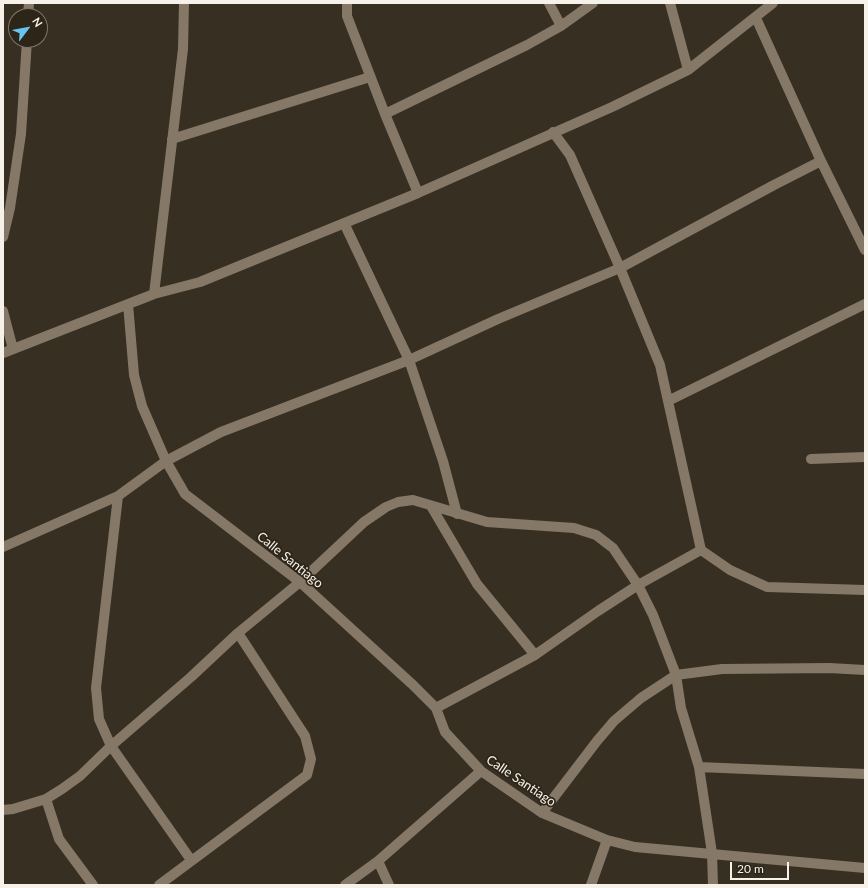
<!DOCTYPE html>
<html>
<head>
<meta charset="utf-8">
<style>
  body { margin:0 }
  #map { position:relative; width:868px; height:888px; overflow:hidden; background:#382f23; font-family:Lato,sans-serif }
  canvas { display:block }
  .frame { position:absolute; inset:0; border:4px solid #f7f2e9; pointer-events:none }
  .north { position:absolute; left:8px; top:8px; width:40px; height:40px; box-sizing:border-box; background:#2e2519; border:1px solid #7e776c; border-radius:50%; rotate:58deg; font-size:11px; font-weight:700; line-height:16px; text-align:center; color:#f7f2e9 }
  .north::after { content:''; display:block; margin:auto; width:14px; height:18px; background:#64c5ee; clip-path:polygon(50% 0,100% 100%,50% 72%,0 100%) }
  .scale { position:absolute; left:730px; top:862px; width:59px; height:18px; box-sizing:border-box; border:2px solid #f7f2e9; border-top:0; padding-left:5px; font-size:12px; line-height:14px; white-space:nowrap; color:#f7f2e9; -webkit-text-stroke:3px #2e2519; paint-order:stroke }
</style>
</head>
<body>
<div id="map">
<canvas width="868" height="888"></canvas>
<div class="frame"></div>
<div class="north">N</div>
<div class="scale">20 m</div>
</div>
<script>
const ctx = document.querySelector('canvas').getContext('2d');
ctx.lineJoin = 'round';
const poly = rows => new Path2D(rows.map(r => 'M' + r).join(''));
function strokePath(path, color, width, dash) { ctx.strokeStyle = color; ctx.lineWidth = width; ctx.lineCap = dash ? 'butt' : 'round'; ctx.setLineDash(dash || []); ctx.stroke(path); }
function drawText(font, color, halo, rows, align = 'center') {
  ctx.font = font + ' Lato,sans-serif'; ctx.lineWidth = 3.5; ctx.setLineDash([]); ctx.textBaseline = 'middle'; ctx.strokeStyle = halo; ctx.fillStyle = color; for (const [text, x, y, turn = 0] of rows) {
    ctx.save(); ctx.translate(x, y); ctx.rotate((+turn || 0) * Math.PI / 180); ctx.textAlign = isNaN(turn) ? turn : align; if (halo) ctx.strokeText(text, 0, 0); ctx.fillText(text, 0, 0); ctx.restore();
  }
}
const minor = poly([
  [347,3,347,16,385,114,418,193],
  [549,3,561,26],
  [670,3,688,70],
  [28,16,29,3],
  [756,18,821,161,865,250],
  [385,114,527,45,561,26,593,3],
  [553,132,570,155,620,268,660,365,701,550],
  [172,139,370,77],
  [344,223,409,360,443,461,457,514],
  [3,237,10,208,21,134,27,40],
  [154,294,183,49,184,3],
  [128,304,134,375,142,406,166,461,185,494,300,582,413,685,436,708,445,732,481,771,542,813,607,840,635,847,865,868],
  [3,311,13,349],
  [3,353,154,294,200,282,418,193,612,107,688,70,773,3],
  [668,401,865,304],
  [811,459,865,457],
  [118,496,96,688,99,719,111,746,191,860],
  [431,506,477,584,535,655],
  [3,547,118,496,166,461,221,432,409,360,498,319,620,268,774,185,821,161],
  [436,708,535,655,598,611,638,585,701,550,730,570,767,587,865,590],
  [699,767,865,774],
  [46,799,59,839,93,885],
  [3,810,13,809,46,799,62,789,80,776,111,746,191,677,238,633,300,582,364,522,386,507,398,502,413,500,487,522,574,528,596,535,613,548,638,585,653,615,676,675,681,708,699,767,712,853,713,885],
  [542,813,597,741,614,721,641,698,676,675,722,669,829,668,865,670],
  [378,861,389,885],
  [159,885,307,775,311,759,305,736,238,633],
  [345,885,378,861,481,771],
  [591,885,607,840]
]);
const streetNames = [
  ["Calle Santiago",290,560,39],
  ["Calle Santiago",521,781,34]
];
strokePath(minor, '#857866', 10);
drawText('13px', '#f7f2e9', '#2e2519', streetNames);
</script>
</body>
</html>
